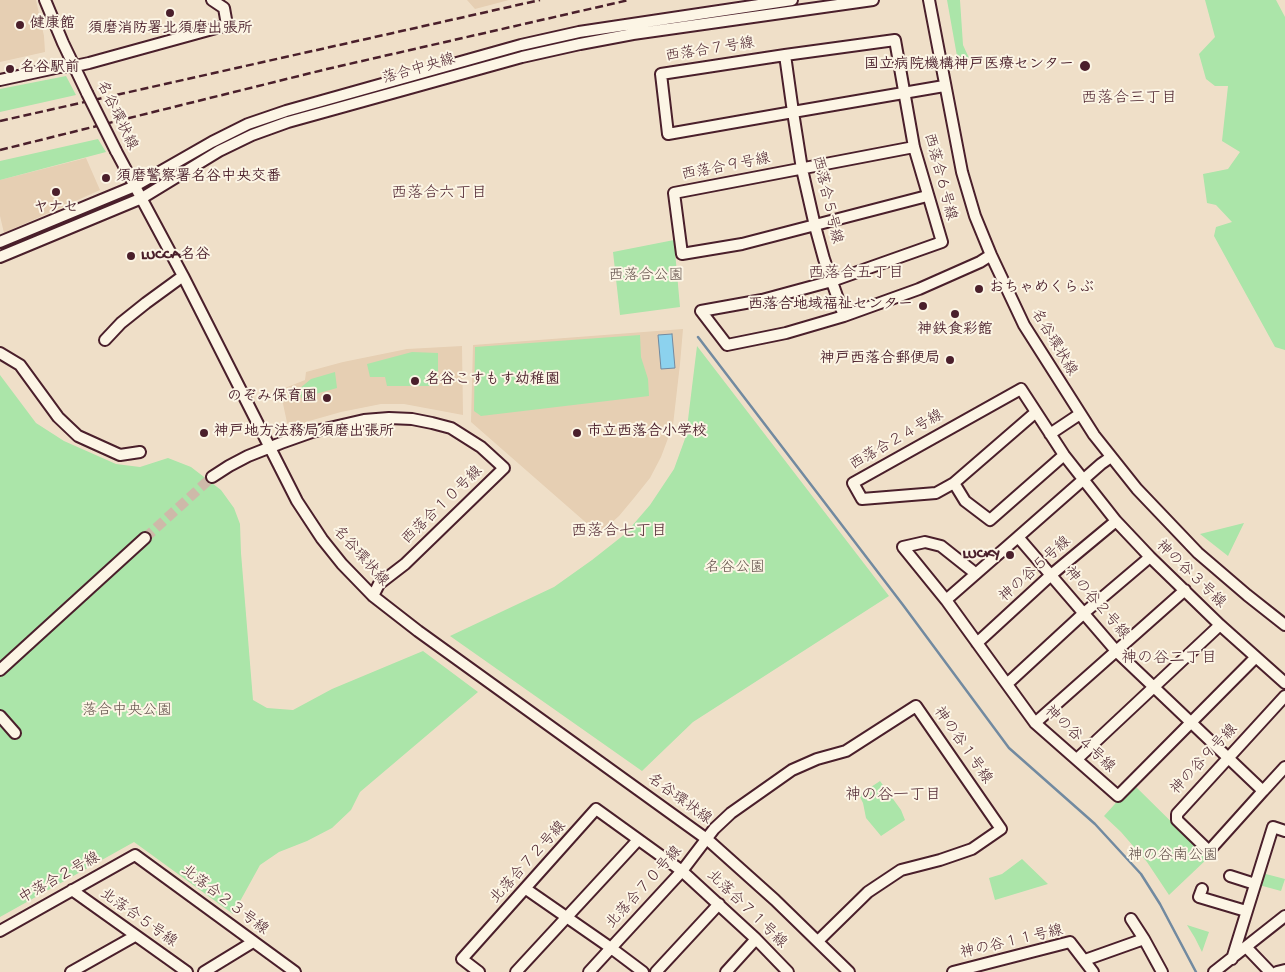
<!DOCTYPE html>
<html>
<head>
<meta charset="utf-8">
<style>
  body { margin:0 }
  canvas { display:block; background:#efdfc8 }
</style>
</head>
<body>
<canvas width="1285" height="972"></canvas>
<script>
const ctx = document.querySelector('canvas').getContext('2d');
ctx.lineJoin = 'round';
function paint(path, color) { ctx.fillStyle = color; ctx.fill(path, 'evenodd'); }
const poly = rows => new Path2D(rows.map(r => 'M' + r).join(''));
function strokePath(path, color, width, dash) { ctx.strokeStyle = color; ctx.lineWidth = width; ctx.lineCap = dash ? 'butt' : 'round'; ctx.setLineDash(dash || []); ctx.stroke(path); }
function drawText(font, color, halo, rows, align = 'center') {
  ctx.font = font + ' "Gochi Hand","Klee One",sans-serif'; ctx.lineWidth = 4; ctx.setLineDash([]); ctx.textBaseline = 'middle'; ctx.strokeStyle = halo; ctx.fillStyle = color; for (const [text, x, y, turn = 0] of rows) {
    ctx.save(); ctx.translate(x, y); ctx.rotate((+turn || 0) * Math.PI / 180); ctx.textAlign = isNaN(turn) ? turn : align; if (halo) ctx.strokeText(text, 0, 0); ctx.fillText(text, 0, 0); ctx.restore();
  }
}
const built = poly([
  [0,0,36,0,44,36,45,52,0,62],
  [467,0,509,0,475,9],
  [86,158,100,190,4,233,0,216,0,180],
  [683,329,680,364,673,425,661,457,650,478,634,498,619,516,599,534,471,422,473,345],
  [462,346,463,415,404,404,381,404,341,412,288,427,280,390,305,380,306,372,343,362,407,349]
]);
const green = poly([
  [947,0,960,0,963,45,969,58,964,61,957,56],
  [1205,0,1276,0,1285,17,1285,350,1275,347,1214,236,1216,227,1232,222,1216,205,1207,203,1203,174,1228,169,1240,152,1222,141,1228,86,1215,86,1206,79,1199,54,1215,37],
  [66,76,76,95,0,112,0,89],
  [98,139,106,152,0,180,0,161],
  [674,240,680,307,620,315,613,252],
  [640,335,641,357,648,379,649,396,481,416,474,411,475,347],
  [697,346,889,596,693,722,642,771,450,636,554,587,592,560,625,534,650,505,674,469,686,436],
  [412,352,438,353,438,386,387,386,385,377,370,377,367,364],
  [335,372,337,388,301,398,299,389,311,379],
  [0,375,36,423,64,441,116,464,140,467,168,458,191,467,221,490,234,508,240,524,241,553,253,700,267,708,293,710,332,689,423,651,478,692,360,792,351,810,332,828,307,841,279,852,260,865,233,914,134,842,0,917],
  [1244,523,1228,556,1200,534],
  [880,781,901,810,905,820,881,836,866,818,863,803,859,795],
  [1133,784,1208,858,1169,895,1147,862,1121,832,1104,816],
  [1022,859,1048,884,995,900,989,878,1002,874],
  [1262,873,1285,879,1281,891,1259,885],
  [1187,925,1209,932,1202,952,1195,938]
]);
const water = poly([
  [672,334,675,368,661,369,658,335,672,334]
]);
const stream = poly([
  [698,337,903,605,1009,748,1095,824,1141,874,1160,904,1196,972]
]);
const minorTunnel = poly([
  [145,538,212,477]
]);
const minor = poly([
  [45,0,63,43,87,93],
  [929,0,962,172,975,216,991,255,1024,325,1094,435,1137,489,1198,553,1247,595,1285,625],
  [785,55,793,112,668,134,661,74,785,55,895,40,914,147,942,242,832,281,762,300,701,311,727,345,786,333,844,316],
  [0,80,60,67,75,66,89,63,227,25,224,8,212,0],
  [944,86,793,112,802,169,815,226,824,259,844,316,919,289,980,262,991,255],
  [914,147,674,193,682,254,742,244,927,196],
  [116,151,183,276,297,501,322,539,342,564,373,596,418,631,708,840,775,900,849,972],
  [0,242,135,186,212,142,248,124,286,111,521,45,579,32,792,0],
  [0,257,142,198,219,151,252,135,288,122,522,57,580,44,633,34,873,0],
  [105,340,121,323,146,303,183,276],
  [0,353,20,365,58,417,78,436,120,455,140,452],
  [1036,412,954,483,936,493,862,499,853,483,1021,389,1036,412,1064,455,1116,521,1150,557,1220,625,1285,683],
  [1050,434,1080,414],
  [1111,457,1101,464,1018,537,1117,652,1263,791,1285,767],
  [212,477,229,466,248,456,281,443,312,432,364,420,389,418,412,419,432,423,451,428,481,447,504,468,405,564,379,584,373,596],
  [954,483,965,501,990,520,1064,455],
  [1018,537,946,600,1035,723,1118,796,1256,657],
  [946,600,903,547,925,542,941,546,975,573],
  [977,643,1051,575,1116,521],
  [0,670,145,538],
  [1007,684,1084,613,1150,557],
  [0,716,15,733],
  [1035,723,1185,590],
  [1077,759,1220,625],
  [1263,791,1209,851,1177,820,1177,814,1285,696],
  [1230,876,1255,884],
  [526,889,611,948,589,972],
  [1202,889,1199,897,1246,911],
  [72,890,187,972],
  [1131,919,1144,939],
  [0,931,135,855,295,972],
  [1246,947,1270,972],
  [1232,959,1273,827,1285,831],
  [1085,960,1144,939,1162,972],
  [71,972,135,936],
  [204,972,253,942],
  [479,972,462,959,596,809,682,871,756,939,788,972],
  [516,972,638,840],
  [643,972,611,948,682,871,714,829,731,813,792,770,817,759,846,751,916,706,1001,829,972,849,940,860,901,870,868,892,818,941],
  [656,972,719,904],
  [726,972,756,939],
  [953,972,1070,942,1093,972],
  [1214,972,1285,916],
  [1277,972,1285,970]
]);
const rail = poly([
  [0,121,540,0],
  [0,150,327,69,629,0]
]);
const minorBridge = poly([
  [87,93,116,151]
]);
const markers = [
  [170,13,5,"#4a1f2b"],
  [20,25,5,"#4a1f2b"],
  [1085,66,6,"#4a1f2b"],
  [10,69,5,"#4a1f2b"],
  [106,178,5,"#4a1f2b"],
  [56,192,5,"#4a1f2b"],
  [131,256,5,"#4a1f2b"],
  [979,289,5,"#4a1f2b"],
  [923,306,5,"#4a1f2b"],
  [955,314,5,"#4a1f2b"],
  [950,360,5,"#4a1f2b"],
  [415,381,5,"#4a1f2b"],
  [327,398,5,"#4a1f2b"],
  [204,433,5,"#4a1f2b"],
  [577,433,5,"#4a1f2b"],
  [1010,555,5,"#4a1f2b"]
];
const poiNames = [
  ["健康館",30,25],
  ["須磨消防署北須磨出張所",170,30,"center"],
  ["国立病院機構神戸医療センター",1074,66,"right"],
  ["名谷駅前",20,69],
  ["須磨警察署名谷中央交番",116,178],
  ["ヤナセ",56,209,"center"],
  ["LUCCA名谷",141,256],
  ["おちゃめくらぶ",989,289],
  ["西落合地域福祉センター",913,306,"right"],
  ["神鉄食彩館",955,331,"center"],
  ["神戸西落合郵便局",940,360,"right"],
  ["名谷こすもす幼稚園",425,381],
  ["のぞみ保育園",317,398,"right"],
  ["神戸地方法務局須磨出張所",214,433],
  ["市立西落合小学校",587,433],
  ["LUCKY",1000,555,"right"]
];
const streetNames = [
  ["西落合７号線",710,51,-9],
  ["落合中央線",419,70,-16],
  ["名谷環状線",116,116,64],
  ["西落合９号線",726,168,-11],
  ["西落合６号線",939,177,75],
  ["西落合５号線",826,200,77],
  ["名谷環状線",1053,343,59],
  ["西落合２４号線",897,441,-30],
  ["西落合１０号線",443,506,-44],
  ["名谷環状線",360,557,48],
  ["神の谷５号線",1036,570,-42],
  ["神の谷３号線",1190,575,44],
  ["神の谷２号線",1096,604,49],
  ["神の谷４号線",1079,740,43],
  ["神の谷１号線",962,746,55],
  ["神の谷９号線",1205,760,-47],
  ["名谷環状線",679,800,36],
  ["北落合７２号線",529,863,-48],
  ["中落合２号線",60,879,-29],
  ["北落合７０号線",645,888,-48],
  ["北落合２３号線",224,901,37],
  ["北落合７１号線",746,910,44],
  ["北落合５号線",138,919,35],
  ["神の谷１１号線",1012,943,-13]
];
const parkNames = [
  ["西落合公園",646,277],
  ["名谷公園",735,569],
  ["落合中央公園",127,712],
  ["神の谷南公園",1173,857]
];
const neighbourhoodNames = [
  ["西落合三丁目",1129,100],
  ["西落合六丁目",439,195],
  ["西落合五丁目",856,275],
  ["西落合七丁目",619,533],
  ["神の谷二丁目",1169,660],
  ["神の谷一丁目",893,797]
];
paint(built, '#e6cfb3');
paint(green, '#abe5a9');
paint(water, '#8cd2ee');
strokePath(water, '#728aa0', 1);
strokePath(stream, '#728aa0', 2.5);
strokePath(minorTunnel, '#ceb9a9', 10, [10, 5]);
strokePath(minor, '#4a1f2b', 14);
strokePath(minor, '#fcf5e5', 10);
strokePath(rail, '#4a1f2b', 2.5, [8, 4]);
strokePath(minorBridge, '#4a1f2b', 14, []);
strokePath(minorBridge, '#fcf5e5', 10);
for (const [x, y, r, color] of markers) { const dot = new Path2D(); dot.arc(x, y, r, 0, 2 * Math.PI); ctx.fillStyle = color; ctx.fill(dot); strokePath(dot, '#fcf5e5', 2); }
drawText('bold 15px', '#4a1f2b', '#fcf5e5', poiNames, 'left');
drawText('15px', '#4a1f2b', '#fcf5e5', streetNames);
drawText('15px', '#62504a', '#fcf5e5', parkNames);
drawText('16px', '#4a1f2b', '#fcf5e5', neighbourhoodNames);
</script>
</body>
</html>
